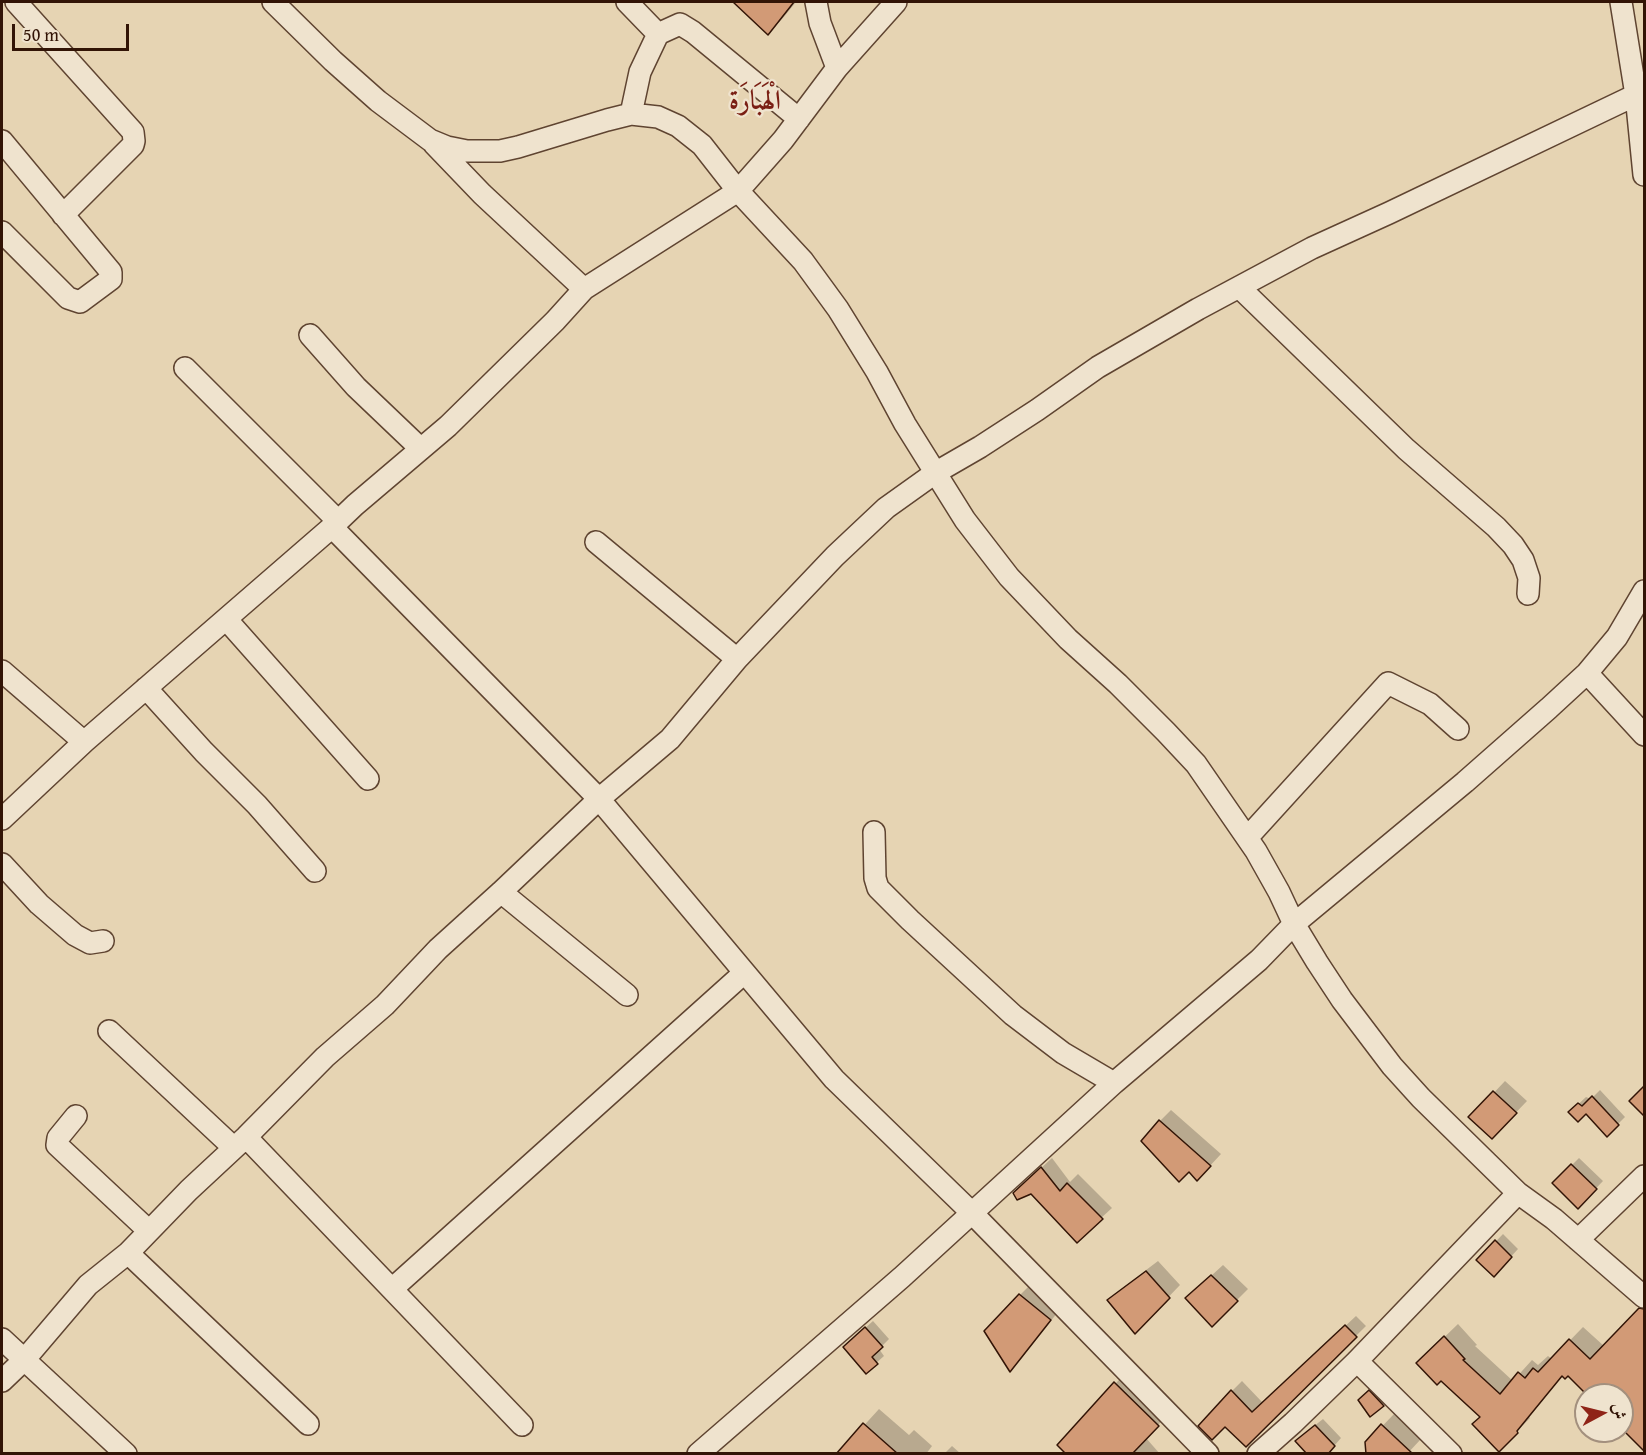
<!DOCTYPE html>
<html>
<head>
<meta charset="utf-8">
<style>
  body { margin:0 }
  #map { position:relative; width:1646px; height:1455px; overflow:hidden; background:#e6d4b3; font-family:"Gentium Book Plus",Amiri,serif }
  canvas { display:block }
  .frame { position:absolute; inset:0; border:3px solid #321406; pointer-events:none }
  .north { position:absolute; left:1574px; top:1383px; width:60px; height:60px; box-sizing:border-box; background:#efe3ce; border:2px solid #a3907e; border-radius:50%; rotate:83deg; font-size:16px; font-weight:700; line-height:24px; text-align:center; color:#321406 }
  .north::after { content:''; display:block; margin:auto; width:21px; height:27px; background:#8f2418; clip-path:polygon(50% 0,100% 100%,50% 72%,0 100%) }
  .scale { position:absolute; left:12px; top:24px; width:117px; height:27px; box-sizing:border-box; border:3px solid #321406; border-top:0; padding-left:8px; font-size:18px; line-height:21px; white-space:nowrap; color:#321406; -webkit-text-stroke:4px #efe3ce; paint-order:stroke }
</style>
</head>
<body>
<div id="map">
<canvas width="1646" height="1455"></canvas>
<div class="frame"></div>
<div class="north">ش</div>
<div class="scale">50 m</div>
</div>
<script>
const ctx = document.querySelector('canvas').getContext('2d');
ctx.lineJoin = 'round';
function paint(path, color) { ctx.fillStyle = color; ctx.fill(path, 'evenodd'); }
const poly = rows => new Path2D(rows.map(r => 'M' + r).join(''));
function strokePath(path, color, width, dash) { ctx.strokeStyle = color; ctx.lineWidth = width; ctx.lineCap = dash ? 'butt' : 'round'; ctx.setLineDash(dash || []); ctx.stroke(path); }
function drawText(font, color, halo, rows, align = 'center') {
  ctx.font = font + ' "Gentium Book Plus",Amiri,serif'; ctx.lineWidth = 4.5; ctx.setLineDash([]); ctx.textBaseline = 'middle'; ctx.strokeStyle = halo; ctx.fillStyle = color; for (const [text, x, y, turn = 0] of rows) {
    ctx.save(); ctx.translate(x, y); ctx.rotate((+turn || 0) * Math.PI / 180); ctx.textAlign = isNaN(turn) ? turn : align; if (halo) ctx.strokeText(text, 0, 0); ctx.fillText(text, 0, 0); ctx.restore();
  }
}
const shadow = poly([
  [735,2,796,2,783,18,768,33],
  [1505,1081,1527,1101,1503,1126,1471,1117],
  [1600,1090,1625,1117,1607,1135,1586,1112,1570,1112,1586,1097,1591,1099],
  [1171,1110,1221,1154,1208,1168,1160,1121],
  [1052,1158,1070,1182,1078,1174,1112,1208,1077,1240,1031,1193,1025,1183],
  [1579,1158,1603,1181,1578,1207,1554,1183],
  [1503,1234,1518,1249,1494,1275,1478,1260],
  [1158,1261,1180,1285,1135,1332,1109,1300,1121,1289],
  [1223,1265,1248,1289,1212,1325,1187,1298],
  [1031,1284,1061,1308,1021,1359,1010,1370,1020,1295],
  [1644,1305,1644,1449,1622,1427,1622,1395,1589,1395,1568,1374,1563,1375,1529,1417,1530,1418,1499,1450,1482,1417,1431,1350,1458,1324,1477,1345,1475,1346,1513,1381,1532,1360,1538,1365,1548,1356,1552,1359,1583,1327,1604,1346],
  [1356,1316,1366,1326,1246,1445,1232,1391,1242,1381,1263,1403],
  [873,1321,889,1339,879,1349,884,1356,866,1372,852,1340],
  [1129,1369,1171,1411,1146,1438,1160,1454,1068,1454,1059,1445],
  [1377,1384,1390,1398,1370,1415,1360,1400],
  [879,1409,909,1435,914,1430,932,1446,926,1454,838,1454],
  [1394,1414,1421,1439,1407,1454,1367,1442],
  [1323,1419,1341,1438,1327,1454,1304,1434],
  [952,1446,961,1454,944,1454]
]);
const building = poly([
  [733,2,794,2,768,35,733,2],
  [1644,1086,1644,1116,1629,1101,1644,1086],
  [1493,1091,1517,1113,1492,1139,1468,1117,1493,1091],
  [1592,1096,1619,1125,1607,1137,1586,1114,1578,1122,1568,1112,1578,1103,1582,1106,1592,1096],
  [1159,1120,1211,1166,1197,1181,1189,1172,1179,1182,1141,1141,1159,1120],
  [1571,1164,1597,1189,1578,1209,1552,1183,1571,1164],
  [1041,1167,1060,1191,1067,1183,1103,1219,1077,1243,1031,1194,1017,1200,1013,1193,1041,1167],
  [1495,1240,1512,1257,1494,1277,1476,1260,1495,1240],
  [1146,1271,1170,1298,1135,1334,1107,1300,1146,1271],
  [1211,1275,1238,1301,1212,1327,1185,1298,1211,1275],
  [1019,1294,1051,1320,1010,1372,984,1331,1019,1294],
  [1639,1308,1644,1309,1644,1451,1622,1429,1622,1395,1587,1395,1568,1376,1565,1379,1562,1376,1517,1431,1518,1433,1499,1452,1472,1424,1480,1417,1441,1381,1437,1385,1416,1363,1444,1336,1465,1359,1463,1360,1500,1394,1518,1372,1525,1378,1533,1368,1538,1372,1569,1339,1590,1359,1639,1308],
  [1345,1325,1357,1337,1246,1447,1225,1427,1212,1440,1198,1426,1231,1390,1252,1412,1345,1325],
  [865,1327,883,1347,872,1357,878,1364,866,1374,843,1347,865,1327],
  [1114,1382,1159,1426,1132,1454,1066,1454,1057,1445,1114,1382],
  [1369,1390,1384,1406,1370,1417,1358,1400,1369,1390],
  [863,1423,898,1454,836,1454,863,1423],
  [1381,1424,1413,1454,1366,1454,1365,1442,1381,1424],
  [1315,1425,1335,1446,1328,1454,1307,1454,1295,1441,1315,1425]
]);
const minor = poly([
  [16,2,133,132,134,141,133,145,63,215],
  [273,2,333,61,378,101,430,140,447,147,467,151,500,151,518,147,607,120,631,114,658,117,678,126,702,145,738,191,803,261,838,309,877,372,905,424,965,520,1009,577,1068,639,1118,684,1166,732,1196,764,1256,851,1279,892,1294,924,1317,962,1342,1000,1392,1066,1421,1098,1518,1193,1554,1219,1644,1297],
  [627,2,658,34,640,72,631,114],
  [816,2,820,23,837,68],
  [1621,2,1636,95,1644,175],
  [658,34,680,24,693,32,799,119],
  [2,141,111,272,111,279,80,302,68,298,2,232],
  [434,144,482,194,584,289],
  [1240,288,1406,449,1496,527,1513,545,1523,560,1529,578,1528,594],
  [310,335,356,387,421,449],
  [185,368,338,521],
  [332,527,599,799,834,1079,972,1213,1208,1454],
  [596,542,737,659],
  [226,619,368,779],
  [2,671,84,742],
  [1587,673,1644,735],
  [146,688,204,752,257,805,315,871],
  [2,819,84,742,332,527,355,505,448,426,555,321,584,289,738,191,783,140,837,68,896,2],
  [874,832,875,878,878,888,910,920,1013,1015,1063,1053,1114,1083],
  [1247,838,1388,683,1430,704,1458,729],
  [2,864,39,904,75,935,90,943,103,941],
  [501,892,627,995],
  [109,1031,234,1148],
  [76,1116,58,1138,57,1145,149,1231],
  [246,1137,522,1425],
  [1578,1240,1644,1176],
  [128,1253,308,1424],
  [392,1289,744,973],
  [2,1339,126,1454],
  [1357,1361,1451,1454],
  [2,1381,25,1359,88,1285,128,1253,189,1190,246,1137,325,1057,385,1005,438,949,501,892,599,799,670,739,737,659,835,556,886,508,935,473,980,447,1037,410,1098,367,1198,309,1312,248,1389,213,1644,91],
  [698,1454,902,1277,1114,1083,1259,960,1294,924,1465,782,1549,708,1587,673,1617,637,1644,591],
  [1258,1454,1293,1423,1357,1361,1518,1193]
]);
const districtNames = [
  ["الْهَبَارَة",755,102]
];
paint(shadow, '#0003');
paint(building, '#d29a76');
strokePath(building, '#321406', 1.5);
strokePath(minor, '#5f4431', 24);
strokePath(minor, '#efe3ce', 21);
drawText('bold 27px', '#7a1f14', '#efe3ce', districtNames);
</script>
</body>
</html>
